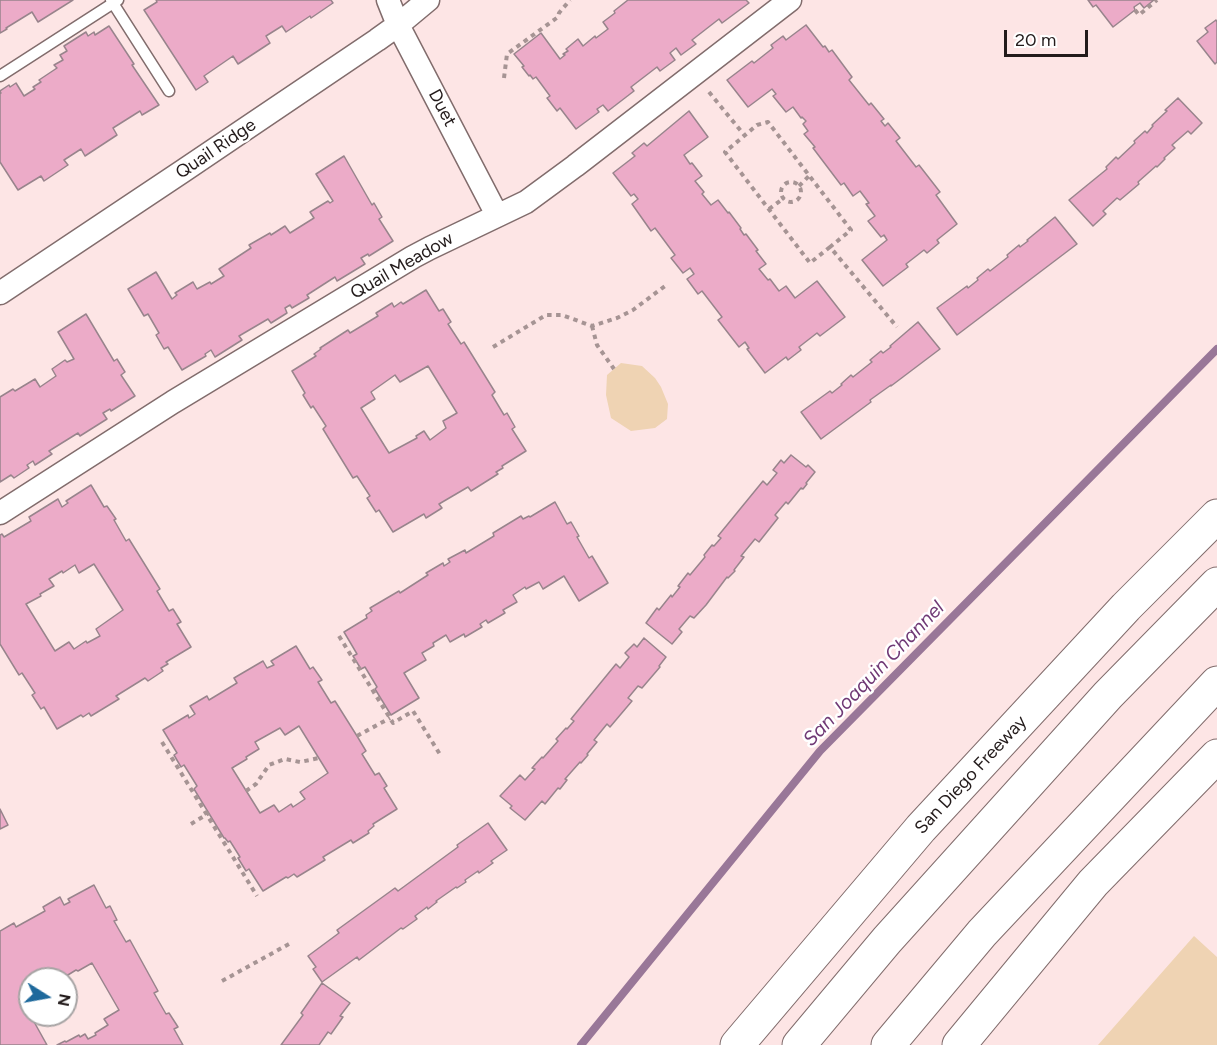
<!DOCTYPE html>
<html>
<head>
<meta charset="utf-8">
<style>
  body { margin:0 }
  #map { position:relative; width:1217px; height:1045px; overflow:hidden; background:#fde5e5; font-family:Figtree,sans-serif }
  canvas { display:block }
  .north { position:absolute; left:18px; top:967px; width:60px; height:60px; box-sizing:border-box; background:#fff; border:2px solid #a7a4a4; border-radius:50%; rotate:101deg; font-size:16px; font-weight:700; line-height:24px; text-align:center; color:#231b1b }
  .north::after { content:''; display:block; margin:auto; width:21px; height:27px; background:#1e699c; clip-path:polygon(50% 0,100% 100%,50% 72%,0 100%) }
  .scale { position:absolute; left:1004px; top:30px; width:84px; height:27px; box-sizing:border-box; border:3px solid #231b1b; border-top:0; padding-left:8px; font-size:18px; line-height:21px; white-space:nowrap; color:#231b1b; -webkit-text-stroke:4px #fff; paint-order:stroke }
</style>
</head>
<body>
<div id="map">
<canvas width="1217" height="1045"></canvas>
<div class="north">N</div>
<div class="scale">20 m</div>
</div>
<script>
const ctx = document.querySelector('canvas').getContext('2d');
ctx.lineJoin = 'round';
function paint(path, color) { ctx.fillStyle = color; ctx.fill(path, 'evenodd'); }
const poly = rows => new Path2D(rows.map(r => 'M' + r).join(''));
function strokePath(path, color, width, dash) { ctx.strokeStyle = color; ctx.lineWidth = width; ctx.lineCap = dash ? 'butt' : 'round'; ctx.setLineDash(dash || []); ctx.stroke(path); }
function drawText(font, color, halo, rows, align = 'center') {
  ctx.font = font + ' Figtree,sans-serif'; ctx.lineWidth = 5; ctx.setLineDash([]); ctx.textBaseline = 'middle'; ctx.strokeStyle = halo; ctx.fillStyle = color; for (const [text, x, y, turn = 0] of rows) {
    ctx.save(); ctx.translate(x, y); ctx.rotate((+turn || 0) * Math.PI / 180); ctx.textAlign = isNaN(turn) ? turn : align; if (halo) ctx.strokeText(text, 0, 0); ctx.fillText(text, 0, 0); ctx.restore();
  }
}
const green = poly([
  [621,363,642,366,655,378,661,387,668,404,667,419,655,428,631,431,611,418,606,395,607,375],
  [1194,936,1217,957,1217,1045,1098,1045]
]);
const stream = poly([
  [581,1045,820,751,1217,349]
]);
const building = poly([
  [0,0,73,0,38,22,32,12,6,28,7,29,0,33,0,0],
  [156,0,331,0,333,3,311,18,310,16,286,32,282,26,266,36,270,43,238,64,233,56,204,76,208,82,196,90,144,10,157,2,156,0],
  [628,0,746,0,749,3,722,23,719,19,692,40,696,44,681,55,676,48,670,53,675,60,660,71,657,67,631,87,634,91,608,111,603,105,597,109,599,112,576,129,560,108,557,111,547,98,550,96,536,77,533,79,530,75,529,76,522,67,524,66,514,54,541,33,560,59,565,55,563,54,568,51,566,49,578,39,583,46,595,36,596,38,608,29,603,22,615,13,614,11,628,0],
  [1088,0,1154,0,1144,8,1140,3,1134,7,1135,10,1113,27,1096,5,1093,7,1088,0],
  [1216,20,1217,22,1217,62,1215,64,1197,41,1208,32,1205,28,1216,20],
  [806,25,823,47,825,46,829,52,832,50,852,77,849,80,869,105,871,103,884,119,881,121,885,126,888,123,900,138,896,141,916,167,919,165,940,192,936,195,957,224,937,240,939,243,927,253,924,250,906,264,908,267,883,286,862,260,887,240,884,235,881,237,868,221,875,216,866,204,869,203,860,191,853,196,844,183,841,185,813,148,815,147,804,134,808,131,803,124,806,121,802,117,801,118,793,107,786,112,773,96,776,94,772,89,748,107,727,80,752,61,754,63,773,48,771,45,783,36,786,40,806,25],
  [109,26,134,64,132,65,159,105,142,115,140,111,113,128,117,135,85,156,81,149,64,160,68,165,44,181,41,176,18,190,0,162,0,94,1,93,0,91,9,85,10,87,16,83,24,96,35,89,33,87,41,82,39,80,57,68,54,65,63,60,60,55,67,51,64,46,86,32,88,36,94,32,95,35,109,26],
  [1178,98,1202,123,1191,134,1188,131,1172,145,1175,148,1164,158,1165,159,1157,167,1156,166,1138,182,1139,184,1120,200,1117,198,1103,211,1106,214,1093,226,1069,200,1107,169,1106,167,1116,157,1118,159,1135,143,1134,141,1145,131,1147,133,1153,126,1152,125,1167,111,1165,110,1178,98],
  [689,111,708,137,684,155,690,164,692,163,702,176,695,181,704,192,702,194,711,205,718,200,728,213,729,212,741,228,740,229,744,235,746,234,758,250,756,251,766,264,759,269,768,280,770,279,779,291,786,286,795,298,817,281,845,317,820,336,817,333,799,347,801,350,788,360,786,357,765,373,747,349,749,348,745,342,739,347,718,320,722,317,702,291,698,294,687,279,694,274,690,268,683,273,671,258,675,255,655,228,651,231,632,204,638,199,634,194,631,196,613,173,635,156,632,153,644,143,647,146,689,111],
  [344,156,372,205,374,203,382,217,379,219,393,241,369,256,368,254,361,258,365,264,337,281,335,277,307,295,309,298,292,308,290,305,285,308,287,313,271,323,268,319,239,336,242,340,215,357,211,350,205,354,206,356,182,370,168,347,164,349,156,335,159,333,148,314,144,316,128,289,156,272,172,299,177,295,175,293,193,282,197,289,210,282,211,284,224,276,219,269,251,248,249,245,270,233,271,235,285,226,290,233,314,218,310,212,328,201,330,203,333,201,316,174,344,156],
  [1055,217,1077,244,957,335,937,308,967,286,968,288,978,280,977,278,988,269,990,271,1008,257,1007,255,1019,245,1020,247,1028,241,1027,240,1055,217],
  [426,290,439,311,443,309,451,322,448,324,461,344,464,342,495,392,492,395,504,415,507,413,515,427,512,429,526,451,502,466,503,468,496,472,498,474,471,491,468,487,439,504,442,508,426,518,424,514,393,532,379,510,376,512,367,498,370,496,357,476,353,478,323,429,326,426,313,406,311,408,303,395,305,393,292,371,316,356,314,354,321,349,320,348,348,330,350,333,378,316,376,313,392,303,394,307,401,302,403,304,426,290],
  [428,366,457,413,443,421,446,428,430,440,424,431,416,436,417,438,389,453,361,408,375,399,371,392,395,375,400,382,428,366],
  [86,314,114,361,117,359,125,372,121,375,135,396,111,411,110,409,103,413,107,419,80,436,78,433,49,451,52,454,35,465,33,461,27,465,29,468,14,478,11,475,0,482,0,397,13,389,15,391,35,379,40,387,56,376,52,369,65,360,67,362,74,359,58,332,86,314],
  [918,322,940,349,891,386,891,385,870,400,871,402,821,439,801,412,830,391,832,393,842,385,841,384,851,375,853,377,872,362,870,360,881,351,883,353,891,347,890,346,918,322],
  [791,455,806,467,808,465,815,472,806,483,807,484,803,489,801,488,788,504,786,502,775,515,778,518,759,542,755,539,741,556,744,557,734,570,735,571,728,578,727,577,706,605,694,618,690,616,679,629,682,632,672,644,646,623,657,608,659,610,671,595,672,597,680,587,678,586,688,573,690,575,705,557,704,555,712,545,714,546,721,538,718,536,763,481,767,485,777,473,773,470,781,460,784,463,791,455],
  [91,485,104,507,107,506,116,519,114,520,126,541,129,539,160,589,157,591,169,611,173,609,181,622,177,624,191,647,166,662,168,664,161,668,163,671,148,681,145,678,116,696,119,699,91,716,89,713,83,717,81,715,57,729,44,707,41,709,32,695,35,693,22,673,19,675,0,644,0,535,2,534,4,537,31,521,29,517,58,499,62,507,68,503,66,501,91,485],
  [94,564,123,610,96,629,100,636,87,643,86,641,74,649,69,642,55,651,26,604,41,596,40,594,54,586,49,579,62,571,63,573,75,565,79,573,94,564],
  [555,502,567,524,571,522,579,536,577,537,589,558,592,556,608,583,579,601,564,576,543,589,539,582,526,589,525,587,513,595,517,602,503,610,505,613,488,623,486,620,480,624,482,627,465,637,464,634,450,642,446,635,433,643,434,646,422,653,426,660,404,673,419,698,391,715,375,689,377,687,365,667,361,669,353,656,357,654,344,632,367,618,366,615,372,611,370,608,399,591,400,593,428,575,426,573,443,563,444,566,450,562,448,559,465,550,466,553,494,536,493,533,521,516,523,519,529,516,530,517,555,502],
  [644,638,666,657,659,666,660,667,642,688,638,686,628,698,632,701,610,727,607,724,594,740,597,742,587,754,588,755,581,763,580,762,565,779,567,780,560,789,558,788,545,804,542,801,525,820,510,808,512,806,500,796,520,775,525,780,535,769,532,768,542,757,543,758,558,741,556,739,566,728,567,729,574,721,571,719,616,664,620,668,629,657,625,653,634,644,637,647,644,638],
  [296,646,310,669,313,667,322,680,318,682,331,703,335,701,357,736,366,751,362,754,375,775,379,773,387,786,384,788,397,809,373,824,374,826,368,831,369,833,353,843,351,840,323,857,325,860,297,877,294,874,288,878,286,877,263,891,249,869,246,871,238,858,240,857,230,841,228,842,225,838,224,838,194,789,197,786,184,765,181,767,174,755,177,753,163,730,188,715,189,718,195,714,190,706,207,696,209,700,237,683,234,678,263,661,267,668,274,665,271,661,296,646],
  [299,726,328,773,300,792,305,799,293,807,291,804,279,812,274,805,260,813,232,768,247,759,246,757,259,749,255,742,280,728,285,735,299,726],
  [0,809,8,825,0,829,0,809],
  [488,823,507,850,491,861,493,863,479,873,478,871,465,880,466,882,457,888,456,887,436,901,437,902,428,909,427,907,415,916,417,919,403,929,401,928,359,960,357,957,322,982,313,969,316,967,308,956,339,933,337,930,395,888,398,891,458,847,457,845,488,823],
  [94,885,106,908,110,906,117,920,114,921,126,942,130,940,158,991,154,993,166,1014,169,1013,178,1027,174,1029,183,1045,57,1045,65,1041,66,1042,79,1035,80,1037,85,1034,88,1039,96,1035,95,1033,108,1025,104,1019,119,1010,92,963,78,971,76,970,63,978,59,971,46,978,47,979,30,979,30,998,23,1002,47,1045,0,1045,0,931,14,923,16,927,45,911,43,907,60,897,64,905,70,902,68,899,94,885],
  [322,983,350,1003,340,1016,343,1017,331,1034,328,1032,319,1045,281,1045,303,1015,301,1013,322,983]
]);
const path = poly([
  [1135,10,1139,15,1157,0],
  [504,78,507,54,558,17,559,13,570,0],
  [709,92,745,136],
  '781 192a10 10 0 1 1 20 0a10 10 0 1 1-20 0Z',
  [799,186,809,176],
  [769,209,784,198],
  [830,247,810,263,725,152,757,125,768,122,851,230,830,247,897,327],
  [592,326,597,345,614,369],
  [493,347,546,315,562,315,592,326,617,318,633,310,665,286],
  [339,636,393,723,413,711,441,756],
  [357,736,390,718],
  [162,742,257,896],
  [246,791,256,784,269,765,285,759,300,762,319,758],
  [191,824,209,813],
  [222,981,289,944]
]);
const lane = poly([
  [111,0,169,91],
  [0,76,118,0]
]);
const street = poly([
  [388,0,398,25,497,215],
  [0,293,183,171,377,40,398,25,428,0],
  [0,513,173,402,413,257,430,248,526,202,575,166,790,0]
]);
const highway = poly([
  [737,1045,921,828,1126,607,1217,516],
  [799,1045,887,940,1108,695,1217,584],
  [888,1045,982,933,1217,683],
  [959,1045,1093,883,1217,756]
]);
const streetNames = [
  ["Duet",442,108,62],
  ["Quail Ridge",216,149,-34],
  ["Quail Meadow",402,266,-30],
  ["San Diego Freeway",971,775,-47]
];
const waterNames = [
  ["San Joaquin Channel",874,674,-46]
];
paint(green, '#efd3b3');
strokePath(stream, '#997798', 8);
paint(building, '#ecabc8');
strokePath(building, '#98848c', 1.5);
strokePath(lane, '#816c6c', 13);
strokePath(street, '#816c6c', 25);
strokePath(highway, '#816c6c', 35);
strokePath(path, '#a69494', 4, [4.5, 4.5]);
strokePath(lane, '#fff', 10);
strokePath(street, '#fff', 22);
strokePath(highway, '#fff', 33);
drawText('18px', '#231b1b', '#fff', streetNames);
drawText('italic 20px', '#703975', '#fff', waterNames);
</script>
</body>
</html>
